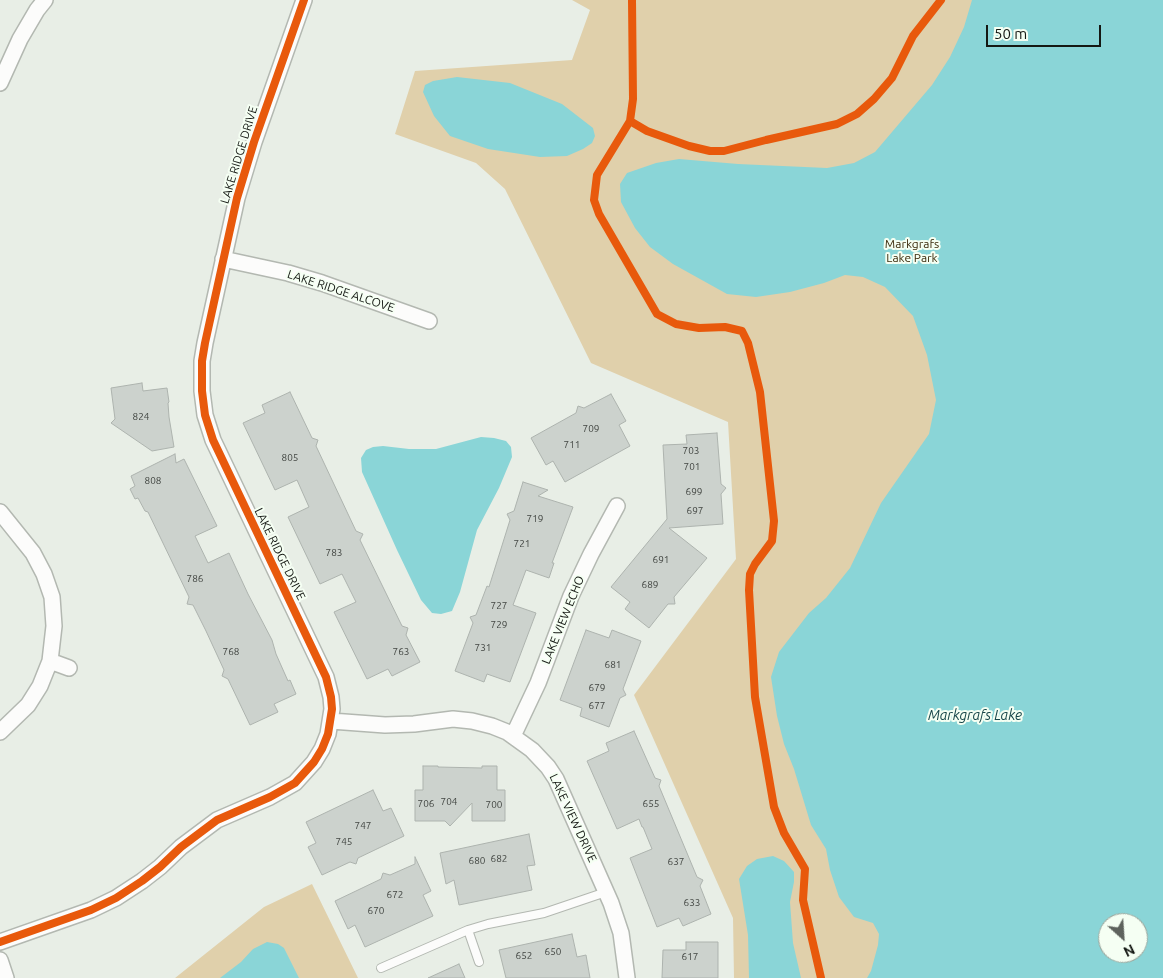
<!DOCTYPE html>
<html>
<head>
<meta charset="utf-8">
<style>
  body { margin:0 }
  #map { position:relative; width:1163px; height:978px; overflow:hidden; background:#e8eee6; font-family:Ubuntu,sans-serif }
  canvas { display:block }
  .north { position:absolute; left:1098px; top:913px; width:50px; height:50px; box-sizing:border-box; background:#f5fff3; border:1px solid #9ba399; border-radius:50%; rotate:154deg; font-size:14px; font-weight:700; line-height:20px; text-align:center; color:#141813 }
  .north::after { content:''; display:block; margin:auto; width:18px; height:22px; background:#5e635d; clip-path:polygon(50% 0,100% 100%,50% 72%,0 100%) }
  .scale { position:absolute; left:986px; top:25px; width:115px; height:22px; box-sizing:border-box; border:2px solid #141813; border-top:0; padding-left:6px; font-size:15px; line-height:18px; white-space:nowrap; color:#141813; -webkit-text-stroke:4px #f5fff3; paint-order:stroke }
</style>
</head>
<body>
<div id="map">
<canvas width="1163" height="978"></canvas>
<div class="north">N</div>
<div class="scale">50 m</div>
</div>
<script>
const ctx = document.querySelector('canvas').getContext('2d');
ctx.lineJoin = 'round';
function paint(path, color) { ctx.fillStyle = color; ctx.fill(path, 'evenodd'); }
const poly = rows => new Path2D(rows.map(r => 'M' + r).join(''));
function strokePath(path, color, width, dash) { ctx.strokeStyle = color; ctx.lineWidth = width; ctx.lineCap = dash ? 'butt' : 'round'; ctx.setLineDash(dash || []); ctx.stroke(path); }
function drawText(font, color, halo, rows, align = 'center') {
  ctx.font = font + ' Ubuntu,sans-serif'; ctx.lineWidth = 4; ctx.setLineDash([]); ctx.textBaseline = 'middle'; ctx.strokeStyle = halo; ctx.fillStyle = color; for (const [text, x, y, turn = 0] of rows) {
    ctx.save(); ctx.translate(x, y); ctx.rotate((+turn || 0) * Math.PI / 180); ctx.textAlign = isNaN(turn) ? turn : align; if (halo) ctx.strokeText(text, 0, 0); ctx.fillText(text, 0, 0); ctx.restore();
  }
}
const green = poly([
  [572,0,1163,0,1163,978,734,978,733,918,634,695,736,559,728,422,591,363,505,189,476,163,395,134,415,71,572,60,590,10],
  [1108,923,1138,923,1138,953,1108,953],
  [312,884,358,978,175,978,264,907]
]);
const water = poly([
  [972,0,1163,0,1163,978,867,978,871,971,878,945,879,934,873,923,854,917,839,897,830,870,826,849,811,825,794,769,784,744,777,716,771,677,779,652,809,613,826,598,850,568,881,503,929,434,936,400,927,355,913,316,885,287,863,277,845,275,824,283,790,292,756,297,727,294,673,264,650,247,635,228,621,202,620,184,627,173,656,163,679,159,738,164,827,168,854,163,875,152,932,85,950,57,964,27],
  [1108,923,1138,923,1138,953,1108,953],
  [457,77,510,83,562,104,593,128,595,136,592,143,583,149,567,156,540,157,488,149,450,136,434,116,423,92,425,85,433,81],
  [481,437,494,438,506,441,511,447,512,457,499,488,477,530,460,592,452,611,441,614,432,613,421,600,397,550,362,472,361,458,366,450,373,447,383,446,409,449,436,449],
  [773,856,784,861,794,872,794,882,790,902,793,943,801,978,749,978,748,935,739,879,747,866,757,859],
  [267,942,278,944,284,948,299,978,220,978,241,962,253,949]
]);
const building = poly([
  [142,383,143,391,167,388,169,402,168,403,169,417,174,447,152,451,111,423,115,419,111,388,142,383],
  [290,392,312,438,318,440,316,446,356,531,363,534,360,540,402,626,408,628,406,635,420,662,392,676,388,669,367,679,334,612,356,602,342,574,320,584,288,517,309,507,297,480,275,490,243,423,265,413,262,405,290,392],
  [611,394,626,421,619,425,630,446,565,482,553,461,546,465,531,438,576,413,578,406,584,408,611,394],
  [717,433,721,484,726,488,721,494,723,524,669,528,707,558,674,597,675,604,668,604,649,628,625,609,630,602,611,587,667,519,663,445,687,444,686,435,717,433],
  [175,454,176,463,184,459,217,526,195,536,208,563,229,553,248,594,272,640,276,654,288,681,290,680,296,694,274,704,278,712,250,725,228,679,222,676,224,670,206,631,193,605,187,604,189,597,148,512,145,511,138,498,135,499,130,489,135,486,131,476,175,454],
  [523,482,548,490,538,496,573,507,552,563,554,563,549,578,526,570,513,605,536,613,510,682,487,674,484,682,455,671,473,623,470,617,476,615,487,586,489,587,510,520,507,514,514,511,523,482],
  [586,630,609,638,612,630,641,641,623,689,626,695,620,698,609,727,580,716,582,708,560,700,586,630],
  [634,731,655,778,661,780,659,786,697,877,703,880,700,886,711,914,683,926,679,918,657,927,630,858,652,849,643,827,642,827,639,819,617,829,587,761,609,751,606,743,634,731],
  [423,766,438,766,438,767,482,768,482,766,497,766,497,790,505,790,505,821,472,821,472,803,450,826,445,821,415,821,415,790,423,790,423,766],
  [373,790,383,811,391,808,404,836,358,858,356,864,350,862,322,875,308,847,316,843,306,822,373,790],
  [529,834,535,865,527,866,532,890,459,905,454,880,446,884,440,853,529,834],
  [415,857,431,891,423,895,433,916,365,947,355,925,348,929,335,901,381,879,383,873,390,875,415,864,415,857],
  [572,934,577,957,586,955,590,978,506,978,499,950,572,934],
  [686,942,718,942,718,978,662,978,663,950,686,950,686,942],
  [459,964,465,978,428,978,459,964]
]);
const service = poly([
  [468,930,479,962],
  [381,968,468,930,488,924,544,913,606,892]
]);
const minor = poly([
  [0,83,20,39,37,10,45,0],
  [223,259,288,273,322,283,429,321],
  [0,512,33,553,44,574,52,597,54,626,50,661,40,686,28,705,0,732],
  [50,661,69,668],
  [331,721,385,725,414,724,453,719,472,721,492,726,507,732,532,750,548,767,556,779,611,903,621,933,627,978],
  [513,736,538,683,571,596,591,554,617,506],
  [0,942,91,910,116,898,142,881,160,867,181,847,217,820,270,797,295,783,314,762,322,749,328,734,332,709,331,697,326,677,213,440,205,415,202,391,202,361,205,343,237,198,254,142,304,0],
  [0,960,6,978]
]);
const cycleway = poly([
  [632,0,633,99,630,121,597,175,594,200,599,214,657,314,676,324,699,328,725,327,742,331,748,343,760,392,774,521,772,541,755,564,750,574,749,590,755,697,774,807,784,833,805,869,803,900,821,978],
  [630,121,647,131,689,146,710,151,724,151,766,140,837,124,857,114,874,99,892,78,913,36,941,0],
  [0,942,91,910,116,898,142,881,160,867,181,847,217,820,270,797,295,783,314,762,322,749,328,734,332,709,331,697,326,677,213,440,205,415,202,391,202,361,205,343,237,198,254,142,304,0]
]);
const numberNames = [
  ["824",141,417],
  ["709",591,429],
  ["711",572,445],
  ["703",691,451],
  ["805",290,458],
  ["701",692,467],
  ["808",153,481],
  ["699",694,492],
  ["697",695,511],
  ["719",535,519],
  ["721",522,544],
  ["783",334,553],
  ["691",661,560],
  ["786",195,579],
  ["689",650,585],
  ["727",499,606],
  ["729",499,625],
  ["731",483,648],
  ["768",231,652],
  ["763",401,652],
  ["681",613,665],
  ["679",597,688],
  ["677",597,706],
  ["704",449,802],
  ["706",426,804],
  ["655",651,804],
  ["700",494,805],
  ["747",363,826],
  ["745",344,842],
  ["682",499,859],
  ["680",477,861],
  ["637",676,862],
  ["672",395,895],
  ["633",692,903],
  ["670",376,911],
  ["650",553,952],
  ["652",524,956],
  ["617",690,957]
];
const streetNames = [
  ["LAKE RIDGE DRIVE",239,155,-73],
  ["LAKE RIDGE ALCOVE",341,291,18],
  ["LAKE RIDGE DRIVE",280,554,64],
  ["LAKE VIEW ECHO",563,620,-68],
  ["LAKE VIEW DRIVE",573,818,65]
];
const parkNames = [
  ["Markgrafs",912,244],
  ["Lake Park",912,258]
];
const waterNames = [
  ["Markgrafs Lake",975,715]
];
paint(green, '#e0d0ab');
paint(water, '#8ad5d7');
paint(building, '#ccd2cd');
strokePath(building, '#adb3ae', 1);
strokePath(service, '#b3b8b1', 10);
strokePath(minor, '#b3b8b1', 18);
strokePath(service, '#fcfcfb', 8);
strokePath(minor, '#fcfcfb', 15);
strokePath(cycleway, '#e8590c', 8);
drawText('10px', '#424642', null, numberNames);
drawText('12px', '#141813', '#f5fff3', streetNames);
drawText('12px', '#3a2a0b', '#f5fff3', parkNames);
drawText('italic 14px', '#174649', '#f5fff3', waterNames);
</script>
</body>
</html>
